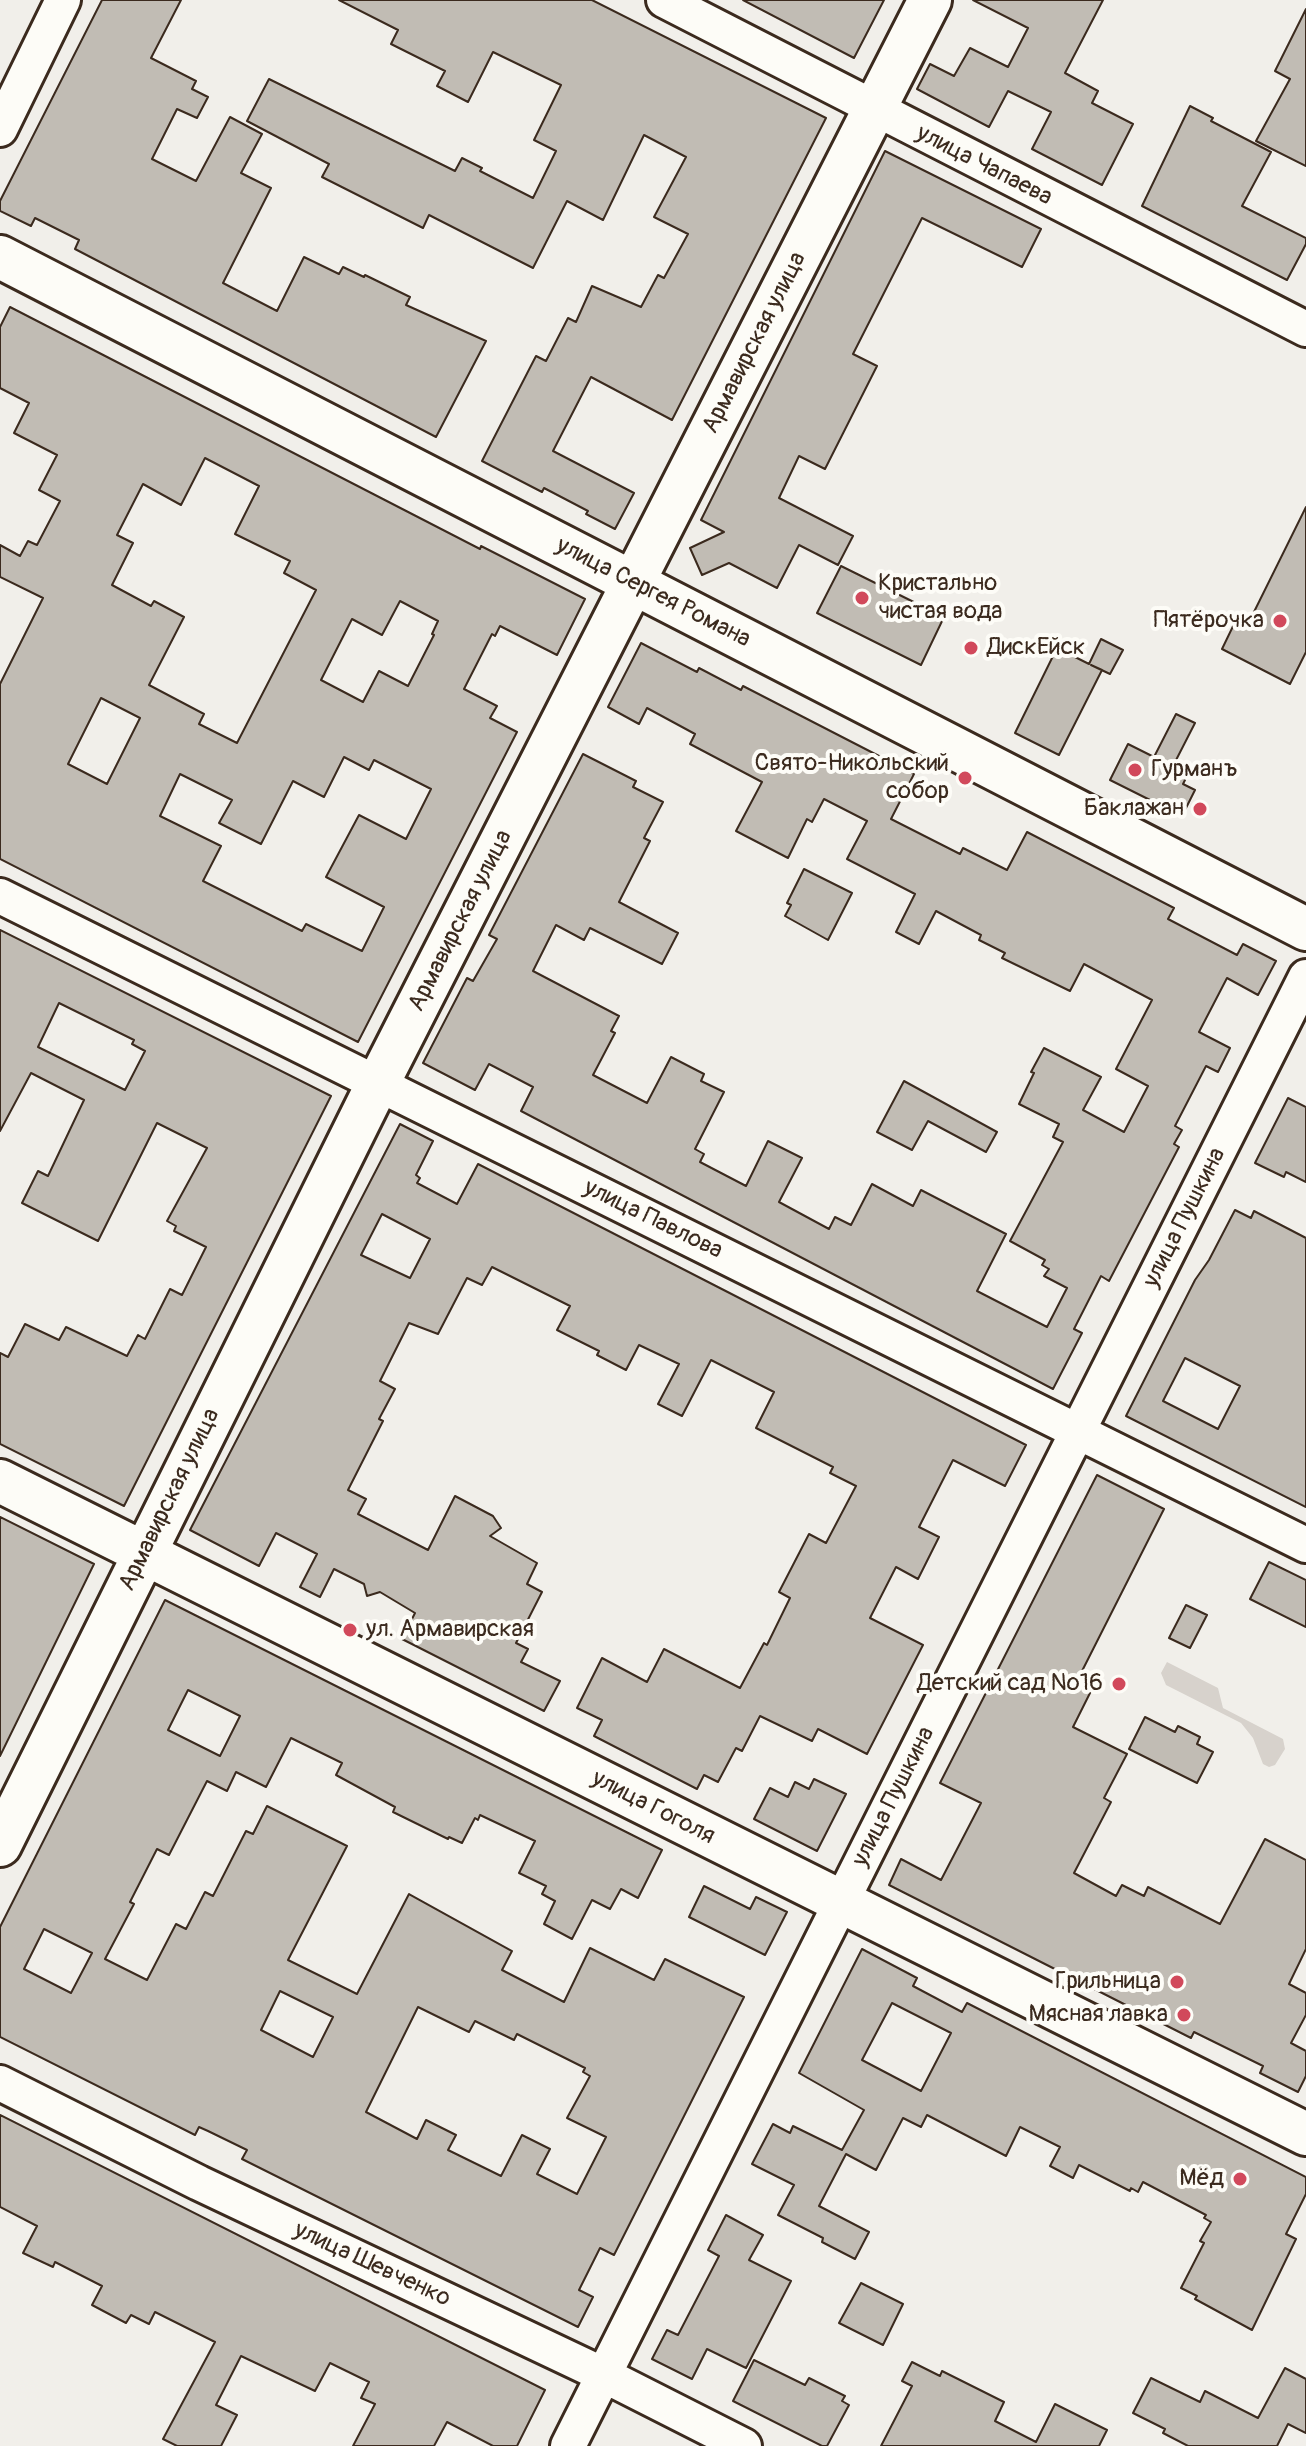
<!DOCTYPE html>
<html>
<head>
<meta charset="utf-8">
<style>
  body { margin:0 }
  canvas { display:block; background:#f1efea }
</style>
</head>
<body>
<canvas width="1306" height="2446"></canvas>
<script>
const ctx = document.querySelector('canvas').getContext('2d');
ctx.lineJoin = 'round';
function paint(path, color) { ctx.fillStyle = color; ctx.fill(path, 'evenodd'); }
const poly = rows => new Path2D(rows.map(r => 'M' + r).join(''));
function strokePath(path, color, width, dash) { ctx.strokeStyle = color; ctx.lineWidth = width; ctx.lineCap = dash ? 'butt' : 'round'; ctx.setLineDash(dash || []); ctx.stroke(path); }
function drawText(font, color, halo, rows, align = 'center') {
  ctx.font = font + ' Pangolin,sans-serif'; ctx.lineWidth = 8; ctx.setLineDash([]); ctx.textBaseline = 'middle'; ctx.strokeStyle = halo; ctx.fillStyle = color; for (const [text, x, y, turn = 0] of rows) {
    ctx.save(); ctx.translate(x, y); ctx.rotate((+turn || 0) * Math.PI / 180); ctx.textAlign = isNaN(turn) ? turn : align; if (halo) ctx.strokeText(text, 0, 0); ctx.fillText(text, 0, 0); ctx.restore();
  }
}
const green = poly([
  [1167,1662,1218,1688,1223,1708,1283,1739,1285,1749,1275,1765,1269,1767,1263,1764,1253,1738,1241,1723,1166,1685,1161,1673]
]);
const building = poly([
  [102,0,181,0,151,58,196,81,192,89,208,97,197,118,177,109,152,159,196,181,230,117,262,134,241,173,271,188,223,283,277,311,304,257,339,274,343,267,364,277,365,275,410,297,406,305,486,341,436,437,75,249,79,240,35,218,31,226,0,211,0,201,102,0],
  [339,0,592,0,826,118,672,420,591,377,553,451,634,493,615,529,586,514,588,511,544,488,542,492,482,461,536,356,546,361,568,318,576,322,592,286,641,307,658,275,664,278,688,234,654,217,686,157,644,135,603,220,567,201,533,268,429,215,423,228,322,177,329,164,247,121,269,79,455,171,462,158,482,168,480,171,533,198,556,151,534,140,561,85,493,52,468,102,437,86,445,71,391,44,398,30,339,0],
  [743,0,884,0,854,58,743,0],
  [973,0,1103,0,1065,73,1098,91,1092,103,1133,124,1102,185,1032,149,1051,112,1008,91,989,127,917,89,930,64,954,76,970,48,1008,67,1028,28,973,0],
  [1306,9,1306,166,1256,141,1290,79,1275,71,1306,9],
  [1190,106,1213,118,1211,121,1271,152,1242,206,1306,238,1306,244,1287,280,1142,206,1190,106],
  [885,151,1041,229,1022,267,922,218,853,354,877,366,825,469,799,456,779,498,853,536,838,565,799,545,777,588,729,563,702,575,690,548,724,532,701,520,885,151],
  [10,307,480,549,481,546,585,599,557,655,500,626,495,636,492,634,464,689,497,706,490,718,517,732,358,1042,0,859,0,684,43,598,0,577,0,545,20,556,28,541,37,545,60,501,39,490,57,455,14,433,29,403,0,388,0,327,10,307],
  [205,458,259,486,235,534,290,561,284,573,316,590,237,743,199,724,204,714,149,685,184,617,154,601,151,606,112,585,133,543,117,535,143,484,181,505,205,458],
  [400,601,438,621,432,634,434,635,408,686,379,671,363,702,321,680,352,619,382,635,400,601],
  [101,698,140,718,107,784,68,764,101,698],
  [344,757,369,770,374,760,431,789,406,839,359,815,326,877,384,907,362,951,306,924,302,931,203,881,221,846,160,816,180,774,232,800,219,823,261,844,293,781,324,797,344,757],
  [1306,507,1306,652,1290,684,1222,649,1237,618,1248,624,1306,507],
  [841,566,944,617,921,665,817,613,841,566],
  [1101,639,1123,650,1110,674,1091,665,1102,670,1059,755,1015,733,1057,648,1089,664,1101,639],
  [641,643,697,672,699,668,741,690,743,686,914,774,891,819,960,854,963,848,1007,870,1027,832,1174,908,1168,919,1237,955,1243,944,1276,961,1258,995,1227,978,1199,1032,1230,1048,1218,1072,1206,1066,1175,1126,1182,1130,1174,1144,1179,1147,1109,1281,1101,1276,1074,1329,1082,1333,1053,1389,521,1111,533,1087,489,1064,475,1090,423,1063,467,978,473,981,497,939,489,935,583,754,636,781,633,787,663,802,644,838,650,841,619,902,678,933,662,964,590,928,584,940,556,925,533,971,619,1016,611,1031,615,1033,593,1075,647,1103,671,1057,704,1074,701,1081,724,1092,695,1149,704,1154,700,1162,746,1186,768,1141,802,1158,779,1202,829,1229,835,1217,851,1225,872,1184,913,1206,921,1190,1006,1234,977,1291,1047,1327,1067,1288,1044,1276,1049,1269,1042,1265,1045,1260,1010,1241,1063,1142,1053,1137,1059,1124,1019,1104,1034,1073,1031,1072,1044,1048,1101,1077,1083,1110,1124,1132,1148,1086,1116,1069,1152,1000,1084,964,1070,991,1002,958,1005,953,979,940,981,935,936,911,919,944,896,932,915,894,847,859,867,821,824,799,812,822,807,819,788,858,736,831,762,782,690,744,695,734,647,708,639,724,608,707,641,643],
  [1176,714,1195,723,1173,766,1188,774,1183,784,1195,790,1182,816,1110,780,1128,744,1154,757,1176,714],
  [804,869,852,893,828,940,785,916,791,905,787,903,804,869],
  [0,930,331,1096,124,1506,0,1444,0,1353,8,1357,25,1324,59,1340,66,1327,127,1356,138,1335,145,1339,170,1289,182,1295,206,1247,174,1231,176,1226,167,1221,207,1148,157,1123,98,1241,22,1203,38,1171,48,1176,84,1100,31,1073,0,1131,0,930],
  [59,1003,134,1040,132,1044,145,1051,125,1090,38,1047,59,1003],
  [904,1081,997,1132,986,1152,928,1121,912,1150,877,1132,904,1081],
  [1288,1098,1306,1107,1306,1182,1286,1172,1284,1177,1255,1163,1288,1098],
  [400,1124,433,1141,416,1175,420,1178,417,1183,457,1204,478,1164,1026,1445,1005,1486,953,1460,919,1527,939,1537,918,1579,896,1567,870,1618,923,1645,867,1754,818,1729,812,1741,760,1716,742,1751,736,1748,718,1782,704,1775,697,1789,594,1736,602,1720,577,1708,602,1658,647,1682,664,1649,740,1688,764,1643,767,1645,790,1598,779,1592,809,1534,826,1543,856,1486,830,1473,833,1467,756,1428,774,1392,711,1360,682,1416,658,1404,679,1364,639,1345,626,1370,597,1355,599,1351,557,1330,570,1306,492,1267,482,1285,467,1278,438,1334,409,1323,380,1381,395,1389,379,1419,383,1421,348,1490,366,1499,358,1514,428,1550,455,1496,493,1516,501,1528,490,1536,537,1563,527,1584,542,1592,516,1643,528,1649,521,1662,560,1681,544,1711,402,1639,415,1613,380,1592,367,1596,364,1584,334,1569,320,1597,300,1587,317,1554,276,1533,259,1566,190,1530,400,1124],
  [382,1214,430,1239,410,1278,361,1255,382,1214],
  [1235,1210,1251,1218,1254,1211,1306,1238,1306,1507,1126,1416,1195,1280,1209,1260,1235,1210],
  [1185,1358,1240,1386,1218,1429,1163,1401,1185,1358],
  [1097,1475,1164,1509,1080,1675,1095,1683,1073,1727,1127,1754,1104,1798,1111,1802,1074,1873,1116,1896,1122,1885,1144,1896,1148,1887,1220,1924,1265,1839,1306,1860,1306,1949,1289,1984,1306,1993,1306,2015,1291,2043,1306,2051,1306,2076,1298,2092,1260,2073,1263,2066,1194,2032,1191,2038,889,1885,901,1859,941,1880,981,1803,940,1783,1097,1475],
  [0,1517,94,1564,0,1756,0,1517],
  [1269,1562,1306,1580,1306,1627,1250,1599,1269,1562],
  [165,1600,662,1850,638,1898,621,1889,610,1909,592,1900,572,1939,544,1924,555,1901,542,1894,546,1886,519,1873,535,1841,480,1815,478,1820,475,1818,462,1843,449,1837,448,1839,393,1812,395,1807,336,1775,342,1763,291,1738,266,1787,236,1772,227,1791,207,1781,169,1855,157,1849,130,1902,134,1904,105,1959,147,1980,176,1924,186,1929,205,1892,213,1896,246,1831,253,1834,267,1806,347,1846,288,1960,357,1994,409,1894,512,1951,502,1970,564,2002,590,1948,654,1980,665,1959,744,1997,614,2255,600,2248,579,2290,593,2297,578,2327,242,2159,247,2150,208,2131,199,2127,195,2135,0,2037,0,1927,165,1600],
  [188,1690,240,1716,220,1756,168,1730,188,1690],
  [44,1929,92,1953,71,1993,24,1969,44,1929],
  [280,1991,333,2017,313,2057,261,2030,280,1991],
  [418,2007,469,2032,475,2021,514,2040,517,2034,585,2068,583,2072,590,2076,567,2118,606,2137,577,2194,537,2174,550,2149,522,2135,501,2176,448,2150,456,2135,426,2120,417,2139,366,2112,418,2007],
  [1186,1605,1207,1615,1190,1648,1169,1638,1186,1605],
  [1145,1717,1175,1732,1178,1726,1200,1737,1197,1744,1213,1752,1197,1783,1129,1749,1145,1717],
  [814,1779,846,1794,817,1851,754,1819,770,1788,788,1797,795,1782,809,1789,814,1779],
  [704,1886,750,1909,756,1897,787,1912,765,1955,689,1917,704,1886],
  [862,1949,917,1978,913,1986,962,2012,967,2003,1306,2177,1306,2194,1286,2234,1296,2239,1252,2330,1195,2299,1197,2296,1181,2288,1204,2243,1200,2241,1211,2222,1204,2218,1206,2215,1143,2182,1138,2192,1131,2188,1130,2191,1079,2165,1073,2178,1050,2166,1060,2147,1020,2127,1006,2156,927,2115,921,2127,903,2118,876,2170,846,2154,819,2206,869,2232,855,2259,822,2242,823,2238,778,2215,794,2185,752,2164,773,2124,790,2133,793,2126,842,2150,864,2110,799,2073,862,1949],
  [892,2003,951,2033,921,2091,862,2060,892,2003],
  [0,2115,545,2390,517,2446,493,2446,447,2422,434,2446,353,2446,375,2404,361,2398,369,2382,330,2363,315,2391,241,2356,216,2405,237,2415,221,2446,177,2446,163,2439,215,2342,155,2312,149,2324,131,2315,126,2323,92,2305,102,2286,55,2262,53,2267,23,2253,37,2226,0,2207,0,2115],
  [726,2215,763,2235,749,2260,791,2281,746,2368,707,2349,692,2379,652,2359,667,2330,678,2335,719,2256,708,2250,726,2215],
  [861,2283,903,2304,883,2345,839,2323,861,2283],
  [754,2360,805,2385,809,2378,845,2396,842,2401,849,2405,827,2446,822,2446,733,2401,754,2360],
  [912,2362,940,2376,942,2371,1004,2402,995,2421,1036,2442,1055,2404,1107,2430,1099,2446,881,2446,912,2386,902,2381,912,2362],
  [1285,2368,1306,2379,1306,2433,1288,2424,1277,2446,1188,2446,1163,2433,1165,2429,1133,2413,1151,2378,1200,2402,1205,2391,1258,2418,1285,2368]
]);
const minor = poly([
  [664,0,1306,329],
  [0,129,63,0],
  [0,896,1306,1545],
  [0,2083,199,2183,604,2375,744,2446],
  [568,2446,1306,977]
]);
const tertiary = poly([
  [0,257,1306,929],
  [0,1481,1306,2134],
  [0,1845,369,1101,930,0]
]);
const markers = [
  [862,598,8,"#d1495b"],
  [1280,621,8,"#d1495b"],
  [971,648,8,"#d1495b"],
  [1135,770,8,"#d1495b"],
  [965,778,8,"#d1495b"],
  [1200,809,8,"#d1495b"],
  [350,1630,8,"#d1495b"],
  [1119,1684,8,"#d1495b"],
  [1177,1982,8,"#d1495b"],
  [1184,2015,8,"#d1495b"],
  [1240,2179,8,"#d1495b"]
];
const streetNames = [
  ["улица Чапаева",984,166,27],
  ["Армавирская улица",755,343,-63],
  ["улица Сергея Романа",653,593,27],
  ["Армавирская улица",461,921,-63],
  ["улица Пушкина",1185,1218,-63],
  ["улица Павлова",653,1220,26],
  ["Армавирская улица",170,1500,-64],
  ["улица Пушкина",894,1797,-63],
  ["улица Гоголя",653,1808,27],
  ["улица Шевченко",372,2265,25]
];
const poiNames = [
  ["Кристально",878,584,"left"],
  ["чистая вода",878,612,"left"],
  ["Пятёрочка",1264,621],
  ["ДискЕйск",987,648,"left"],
  ["Свято-Никольский",949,764],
  ["собор",949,792],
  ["Гурманъ",1151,770,"left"],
  ["Баклажан",1184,809],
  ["ул. Армавирская",366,1630,"left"],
  ["Детский сад №16",1103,1684],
  ["Грильница",1161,1982],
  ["Мясная лавка",1168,2015],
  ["Мёд",1224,2179]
];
paint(green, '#d7d2cc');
paint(building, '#c1bcb4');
strokePath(building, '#3b2a1e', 2);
strokePath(minor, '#3b2a1e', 40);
strokePath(tertiary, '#3b2a1e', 48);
strokePath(minor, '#fdfcf7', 34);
strokePath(tertiary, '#fdfcf7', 42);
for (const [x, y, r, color] of markers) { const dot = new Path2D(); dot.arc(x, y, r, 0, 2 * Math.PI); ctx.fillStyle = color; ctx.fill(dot); strokePath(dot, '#fdfcf7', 3); }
drawText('24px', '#3b2a1e', '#fdfcf7', streetNames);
drawText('24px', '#3b2a1e', '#fdfcf7', poiNames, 'right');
</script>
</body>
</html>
